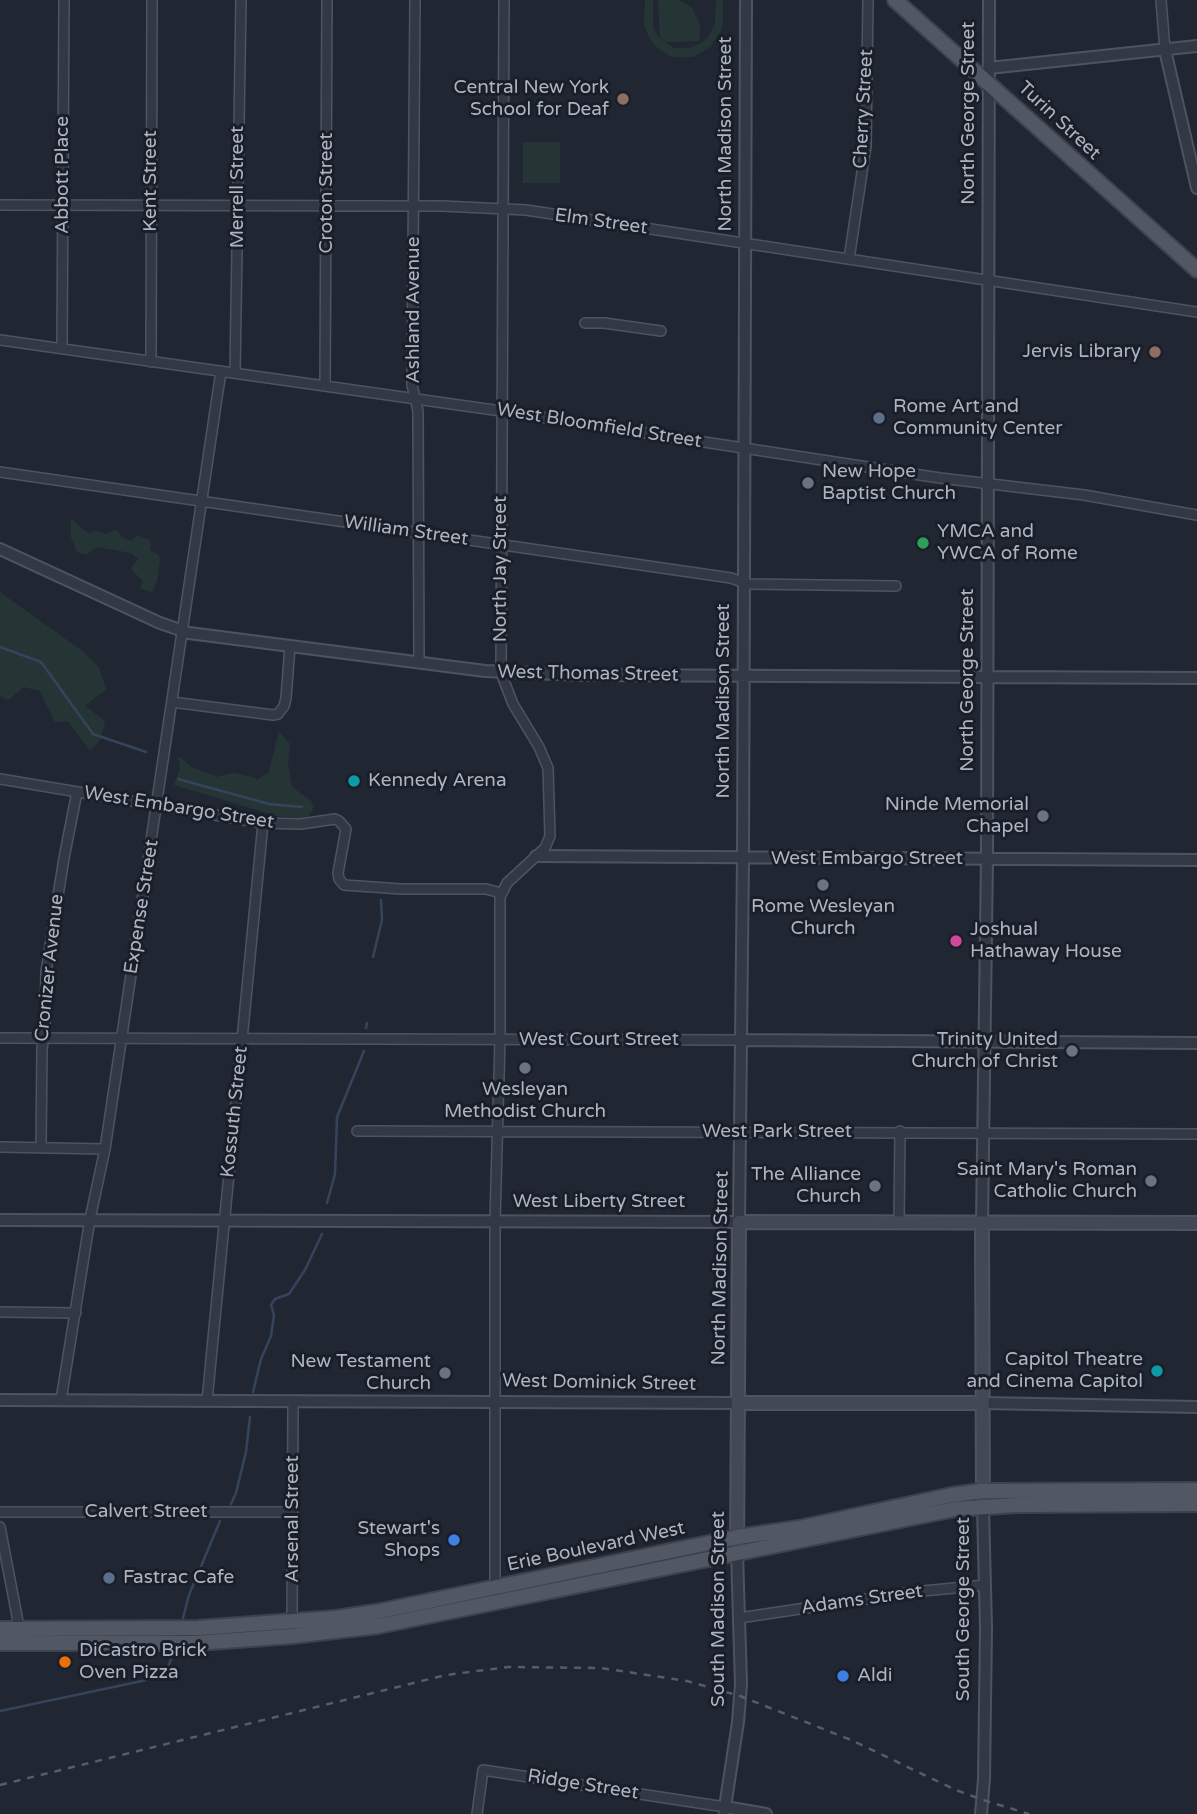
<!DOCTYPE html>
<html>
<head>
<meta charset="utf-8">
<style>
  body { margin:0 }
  canvas { display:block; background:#202733 }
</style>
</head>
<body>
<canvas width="1197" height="1814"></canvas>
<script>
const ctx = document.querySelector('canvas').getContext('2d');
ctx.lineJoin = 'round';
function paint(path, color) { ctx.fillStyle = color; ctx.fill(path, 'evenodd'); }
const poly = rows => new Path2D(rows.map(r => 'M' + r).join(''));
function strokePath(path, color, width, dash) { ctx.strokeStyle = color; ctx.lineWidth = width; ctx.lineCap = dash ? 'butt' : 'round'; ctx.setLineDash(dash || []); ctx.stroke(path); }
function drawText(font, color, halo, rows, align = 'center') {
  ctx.font = font + ' "Varela Round",sans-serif'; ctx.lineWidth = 6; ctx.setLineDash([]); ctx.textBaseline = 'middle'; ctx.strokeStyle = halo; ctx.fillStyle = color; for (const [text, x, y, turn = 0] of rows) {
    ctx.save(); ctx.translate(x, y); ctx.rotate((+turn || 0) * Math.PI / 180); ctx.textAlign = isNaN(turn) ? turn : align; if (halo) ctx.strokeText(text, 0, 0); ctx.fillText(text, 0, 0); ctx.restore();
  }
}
const green = poly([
  [645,0,653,0,653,26,656,34,673,48,690,48,703,42,709,36,715,23,716,0,723,0,723,23,720,32,710,47,693,57,674,57,668,55,655,46,649,37,644,25],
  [658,0,679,0,692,8,700,25,699,41,666,42,660,36],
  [523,142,560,142,560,183,523,183],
  [71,519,89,534,95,531,106,534,117,530,122,537,131,541,138,535,151,541,150,550,158,554,160,559,157,581,152,592,140,588,143,581,131,569,138,559,131,553,97,547,86,555,77,552,71,537],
  [0,592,85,653,99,668,106,689,85,706,105,721,101,739,90,751,68,721,55,722,40,691,24,687,8,700,0,696],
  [279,731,290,744,288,764,292,787,311,801,314,807,307,818,277,816,174,785,180,769,178,756,192,767,217,777,233,773,253,777,257,780,269,772]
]);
const stream = poly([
  [0,647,41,662,93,734,146,752],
  [178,779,269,804,302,807],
  [373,957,382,920,381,900],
  [366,1028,367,1023],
  [327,1203,335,1174,337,1117,364,1051],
  [253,1392,261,1359,271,1336,274,1315,271,1305,275,1299,289,1294,305,1270,322,1234],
  [231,1504,236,1493,246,1452,250,1417],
  [183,1618,189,1595,220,1521],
  [0,1711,161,1677,167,1670,173,1653]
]);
const minor = poly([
  [415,0,412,385,418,411,419,663],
  [1161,0,1165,50],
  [0,205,442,206,526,210,1197,312],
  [849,259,866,146,868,0],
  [585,323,604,323,661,331],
  [0,340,501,411,940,478,1084,495,1197,515],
  [62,349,64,0],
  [151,362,152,0],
  [235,373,241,0],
  [325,386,327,0],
  [0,472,731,578,748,584,896,586],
  [172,702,273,715,278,714,284,706,286,698,290,646],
  [0,779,263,823,301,824,335,819,339,821,346,829,338,873,339,879,344,885,401,889,486,889,501,893],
  [0,1038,741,1040],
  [357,1131,1197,1134],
  [0,1147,105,1149],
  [41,1147,42,1049,45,1028,46,972,64,858,77,792],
  [899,1222,900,1131],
  [0,1312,76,1313],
  [61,1400,90,1219,105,1149,221,371],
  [207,1401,263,823],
  [0,1512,292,1512],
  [0,1527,20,1632],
  [495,1591,495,1220,500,1040,500,897,507,883,545,848,550,836,548,768,539,747,513,704,501,673,504,0],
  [739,1618,913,1592,985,1585],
  [292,1624,293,1402],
  [477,1814,483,1770,725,1807,724,1814]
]);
const tertiary = poly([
  [1165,50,1197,188],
  [989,68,1197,46],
  [0,549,160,623,189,633,485,671,582,675,1197,678],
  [536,856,1197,860],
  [741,1040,1197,1043],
  [0,1220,739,1222,743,858,746,0],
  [982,1223,987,859,989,0],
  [0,1400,738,1403],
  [982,1403,1197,1407],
  [737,1553,741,1684,738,1722,725,1807,766,1814],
  [981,1814,984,1779,986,1628,983,1507]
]);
const secondary = poly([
  [982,1223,983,1507],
  [738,1403,982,1403],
  [737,1553,739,1222,1197,1223]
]);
const primary = poly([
  [895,0,1197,270],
  [0,1629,198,1628,336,1618,376,1612,738,1537,799,1528,952,1495,982,1491,1197,1490],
  [0,1643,196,1643,292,1636,378,1626,955,1509,1016,1505,1197,1504]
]);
const rail = poly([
  [0,1785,446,1675,508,1667,601,1668,687,1681,740,1696,851,1740,956,1790,983,1800,1029,1814]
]);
const markers = [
  [623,99,7,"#8d6e63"],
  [1155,352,7,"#8d6e63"],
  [879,418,7,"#5c6f8a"],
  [808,483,7,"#6b7280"],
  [923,543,7,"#2e9e5b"],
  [354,781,7,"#0f9aa8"],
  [1043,816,7,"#6b7280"],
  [823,885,7,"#6b7280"],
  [956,941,7,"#d1479c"],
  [1072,1051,7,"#6b7280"],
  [525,1068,7,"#6b7280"],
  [1151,1181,7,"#6b7280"],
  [875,1186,7,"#6b7280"],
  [1157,1371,7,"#0f9aa8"],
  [445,1373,7,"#6b7280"],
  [454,1540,7,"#3f7fe0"],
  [109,1578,7,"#5c6f8a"],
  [65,1662,7,"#e8710a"],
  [843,1676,7,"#3f7fe0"]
];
const poiNames = [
  ["Central New York",609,88],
  ["School for Deaf",609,110],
  ["Jervis Library",1141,352],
  ["Rome Art and",893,407,"left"],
  ["Community Center",893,429,"left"],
  ["New Hope",822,472,"left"],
  ["Baptist Church",822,494,"left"],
  ["YMCA and",937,532,"left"],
  ["YWCA of Rome",937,554,"left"],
  ["Kennedy Arena",368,781,"left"],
  ["Ninde Memorial",1029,805],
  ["Chapel",1029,827],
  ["Rome Wesleyan",823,907,"center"],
  ["Church",823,929,"center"],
  ["Joshual",970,930,"left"],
  ["Hathaway House",970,952,"left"],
  ["Trinity United",1058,1040],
  ["Church of Christ",1058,1062],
  ["Wesleyan",525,1090,"center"],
  ["Methodist Church",525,1112,"center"],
  ["Saint Mary's Roman",1137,1170],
  ["Catholic Church",1137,1192],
  ["The Alliance",861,1175],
  ["Church",861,1197],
  ["Capitol Theatre",1143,1360],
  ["and Cinema Capitol",1143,1382],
  ["New Testament",431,1362],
  ["Church",431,1384],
  ["Stewart's",440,1529],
  ["Shops",440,1551],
  ["Fastrac Cafe",123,1578,"left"],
  ["DiCastro Brick",79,1651,"left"],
  ["Oven Pizza",79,1673,"left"],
  ["Aldi",857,1676,"left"]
];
const streetNames = [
  ["Cherry Street",864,109,-87],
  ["North George Street",969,113,-90],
  ["Turin Street",1059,121,43],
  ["North Madison Street",726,134,-90],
  ["Abbott Place",63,175,-90],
  ["Kent Street",151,181,-90],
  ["Merrell Street",238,187,-90],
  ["Croton Street",327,193,-90],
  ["Elm Street",601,222,8],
  ["Ashland Avenue",414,310,-90],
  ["West Bloomfield Street",599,426,9],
  ["William Street",406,531,8],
  ["North Jay Street",501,569,-90],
  ["West Thomas Street",588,674,1],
  ["North George Street",968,680,-90],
  ["North Madison Street",724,701,-90],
  ["West Embargo Street",179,808,9],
  ["West Embargo Street",867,859],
  ["Expense Street",142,907,-81],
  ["Cronizer Avenue",50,968,-84],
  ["West Court Street",599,1040],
  ["Kossuth Street",235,1112,-84],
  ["West Park Street",777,1132],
  ["West Liberty Street",599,1202],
  ["North Madison Street",721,1268,-89],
  ["West Dominick Street",599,1383,1],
  ["Calvert Street",146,1512],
  ["Arsenal Street",293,1519,-90],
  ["Erie Boulevard West",596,1547,-12],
  ["Adams Street",862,1600,-8],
  ["South Madison Street",719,1609,-90],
  ["South George Street",964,1609,-90],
  ["Ridge Street",583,1785,9]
];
paint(green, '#253536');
strokePath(stream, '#36445b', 2.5);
strokePath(minor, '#4e545f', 12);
strokePath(tertiary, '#4e545f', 14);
strokePath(secondary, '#4e545f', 16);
strokePath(primary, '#3d424d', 18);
strokePath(minor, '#333944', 9);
strokePath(tertiary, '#333944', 10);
strokePath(secondary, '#424856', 12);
strokePath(primary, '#515864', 14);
strokePath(rail, '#555d6a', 2.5, [7, 7]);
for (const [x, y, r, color] of markers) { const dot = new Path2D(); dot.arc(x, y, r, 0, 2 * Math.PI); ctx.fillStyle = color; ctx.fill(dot); strokePath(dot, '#191e28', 2.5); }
drawText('19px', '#adb4c1', '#191e28', poiNames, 'right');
drawText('19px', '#adb4c1', '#191e28', streetNames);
</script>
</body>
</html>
